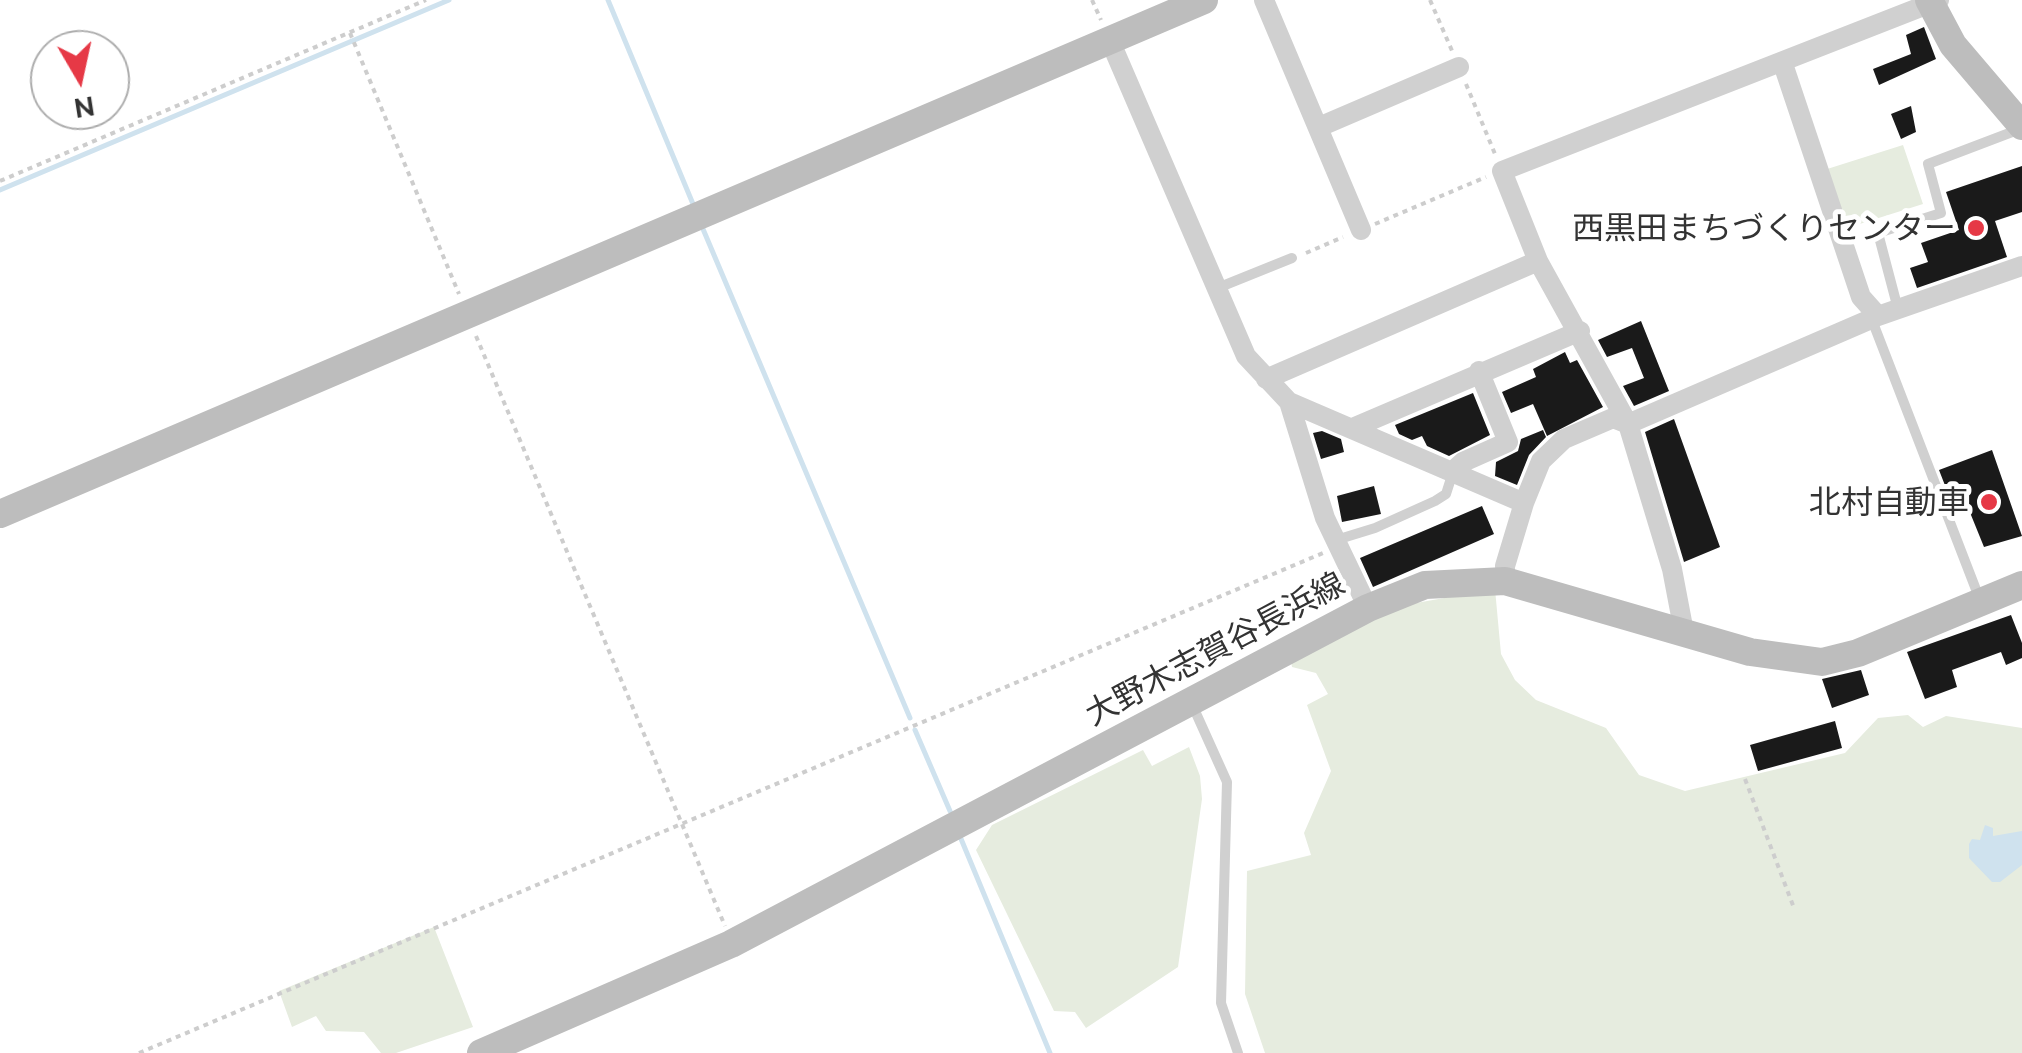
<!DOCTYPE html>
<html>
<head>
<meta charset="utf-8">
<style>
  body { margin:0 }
  #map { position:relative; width:2022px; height:1053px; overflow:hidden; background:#fff; font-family:Ubuntu,sans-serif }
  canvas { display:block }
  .north { position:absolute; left:30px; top:30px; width:100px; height:100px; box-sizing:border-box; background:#fff; border:2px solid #adadad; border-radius:50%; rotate:171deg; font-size:28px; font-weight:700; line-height:40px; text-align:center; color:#333 }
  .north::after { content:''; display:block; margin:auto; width:35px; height:45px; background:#e63946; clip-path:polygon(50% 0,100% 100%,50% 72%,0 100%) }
</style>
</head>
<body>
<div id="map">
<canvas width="2022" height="1053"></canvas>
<div class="north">N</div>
</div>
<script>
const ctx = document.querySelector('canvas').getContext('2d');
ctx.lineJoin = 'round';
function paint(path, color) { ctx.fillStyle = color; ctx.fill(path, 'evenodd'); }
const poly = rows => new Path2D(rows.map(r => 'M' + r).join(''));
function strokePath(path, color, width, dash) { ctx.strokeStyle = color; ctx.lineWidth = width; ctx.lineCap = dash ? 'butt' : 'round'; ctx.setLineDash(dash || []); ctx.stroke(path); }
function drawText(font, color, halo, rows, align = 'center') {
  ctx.font = font + ' Ubuntu,"Noto Sans JP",sans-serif'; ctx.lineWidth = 10; ctx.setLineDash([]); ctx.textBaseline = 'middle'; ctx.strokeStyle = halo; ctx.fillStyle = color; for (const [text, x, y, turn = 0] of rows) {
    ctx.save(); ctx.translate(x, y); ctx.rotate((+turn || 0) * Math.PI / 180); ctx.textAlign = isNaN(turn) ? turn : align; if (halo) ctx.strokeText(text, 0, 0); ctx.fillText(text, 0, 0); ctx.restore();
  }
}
const green = poly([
  [1903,145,1923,204,1847,228,1824,170],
  [1495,589,1501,654,1515,680,1536,700,1606,728,1639,775,1685,791,1845,753,1878,718,1908,715,1923,727,1946,716,2022,728,2022,1053,1265,1053,1245,994,1247,871,1311,855,1304,833,1331,771,1307,705,1328,694,1316,673,1292,667,1291,661,1335,635,1416,603],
  [1189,747,1200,776,1202,799,1178,967,1086,1028,1075,1012,1054,1011,976,850,992,825,1143,750,1152,766],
  [434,927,473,1027,396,1053,381,1053,364,1032,326,1031,316,1016,292,1027,279,991]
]);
const water = poly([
  [1985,825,1993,828,1993,836,2022,831,2022,865,2000,882,1992,882,1969,858,1969,844,1972,839,1980,840]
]);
const stream = poly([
  [608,0,693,204],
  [0,190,449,0],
  [703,229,910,718],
  [915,730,950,811],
  [959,834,1050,1053]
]);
const building = poly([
  [1924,27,1936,59,1879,85,1873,69,1911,54,1906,35],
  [1911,106,1916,132,1901,139,1891,114],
  [2022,166,2022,212,1995,221,2007,257,1917,288,1910,268,1928,262,1921,243,1959,230,1946,192],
  [1641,321,1669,391,1634,406,1623,386,1644,378,1632,348,1607,357,1598,340],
  [1565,352,1570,363,1577,360,1603,407,1547,436,1533,404,1511,413,1502,392,1536,377,1533,369],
  [1473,393,1490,435,1449,456,1427,446,1422,436,1412,440,1399,434,1395,425],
  [1674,419,1720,547,1684,562,1645,432],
  [1543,430,1546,437,1529,455,1517,485,1495,476,1496,462,1518,451,1521,439],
  [1322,431,1341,439,1344,452,1321,459,1313,433],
  [1992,450,2022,536,1984,547,1958,483,1946,488,1939,470],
  [1374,486,1381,514,1342,522,1337,496],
  [1482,506,1494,534,1373,587,1360,558],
  [2011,615,2022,643,2022,658,2006,665,2001,652,1952,670,1957,687,1925,699,1907,652],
  [1861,670,1869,695,1832,708,1822,679],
  [1835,721,1842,748,1758,771,1750,745]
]);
const path = poly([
  [1092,0,1101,20],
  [1430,0,1453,53],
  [350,33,459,294],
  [1466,84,1495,154],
  [0,181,426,0],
  [1375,224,1486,177],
  [1306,253,1343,237],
  [476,336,725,926],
  [1745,779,1794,908],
  [139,1053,1323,553]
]);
const lane = poly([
  [1215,289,1292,258],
  [1898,309,1878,233,1941,213,1928,164,2020,129],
  [1872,320,1980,600],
  [1336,540,1375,528,1435,501,1446,494,1453,472],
  [1191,702,1227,782,1221,1003,1238,1053]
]);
const street = poly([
  [1264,0,1361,230],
  [1111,43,1246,356,1289,402,1524,503,1505,566,1505,581],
  [1783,64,1861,297,1878,316],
  [1319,127,1459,67],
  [1266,379,1538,261],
  [1289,402,1325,518,1368,608],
  [1355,427,1580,331],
  [1453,471,1463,462,1508,442,1479,371],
  [1524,503,1541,461,1564,439,1613,418,1628,424,1878,316,2022,266],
  [1684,632,1672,569,1628,424,1538,261,1502,171,1939,0]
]);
const secondary = poly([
  [1929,0,1953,45,2022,126],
  [0,514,1204,0],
  [481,1053,731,944,1368,608,1425,585,1505,581,1750,652,1822,662,1858,653,2022,585]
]);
const markers = [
  [1976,228,10,"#e63946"],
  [1989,502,10,"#e63946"]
];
const poiNames = [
  ["西黒田まちづくりセンター",1956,228],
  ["北村自動車",1969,502]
];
const streetNames = [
  ["大野木志賀谷長浜線",1215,649,-28]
];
paint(green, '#e6ecdf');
paint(water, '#cfe2ee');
strokePath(stream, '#cfe2ee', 5);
paint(building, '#1a1a1a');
strokePath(path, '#cdcdcd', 4, [5, 5]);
strokePath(lane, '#d0d0d0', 10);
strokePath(street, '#d0d0d0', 20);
strokePath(secondary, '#bdbdbd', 28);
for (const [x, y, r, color] of markers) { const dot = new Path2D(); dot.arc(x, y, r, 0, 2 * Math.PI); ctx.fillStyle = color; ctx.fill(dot); strokePath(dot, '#fff', 4); }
drawText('32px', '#333', '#fff', poiNames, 'right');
drawText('32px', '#333', '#fff', streetNames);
</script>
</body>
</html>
